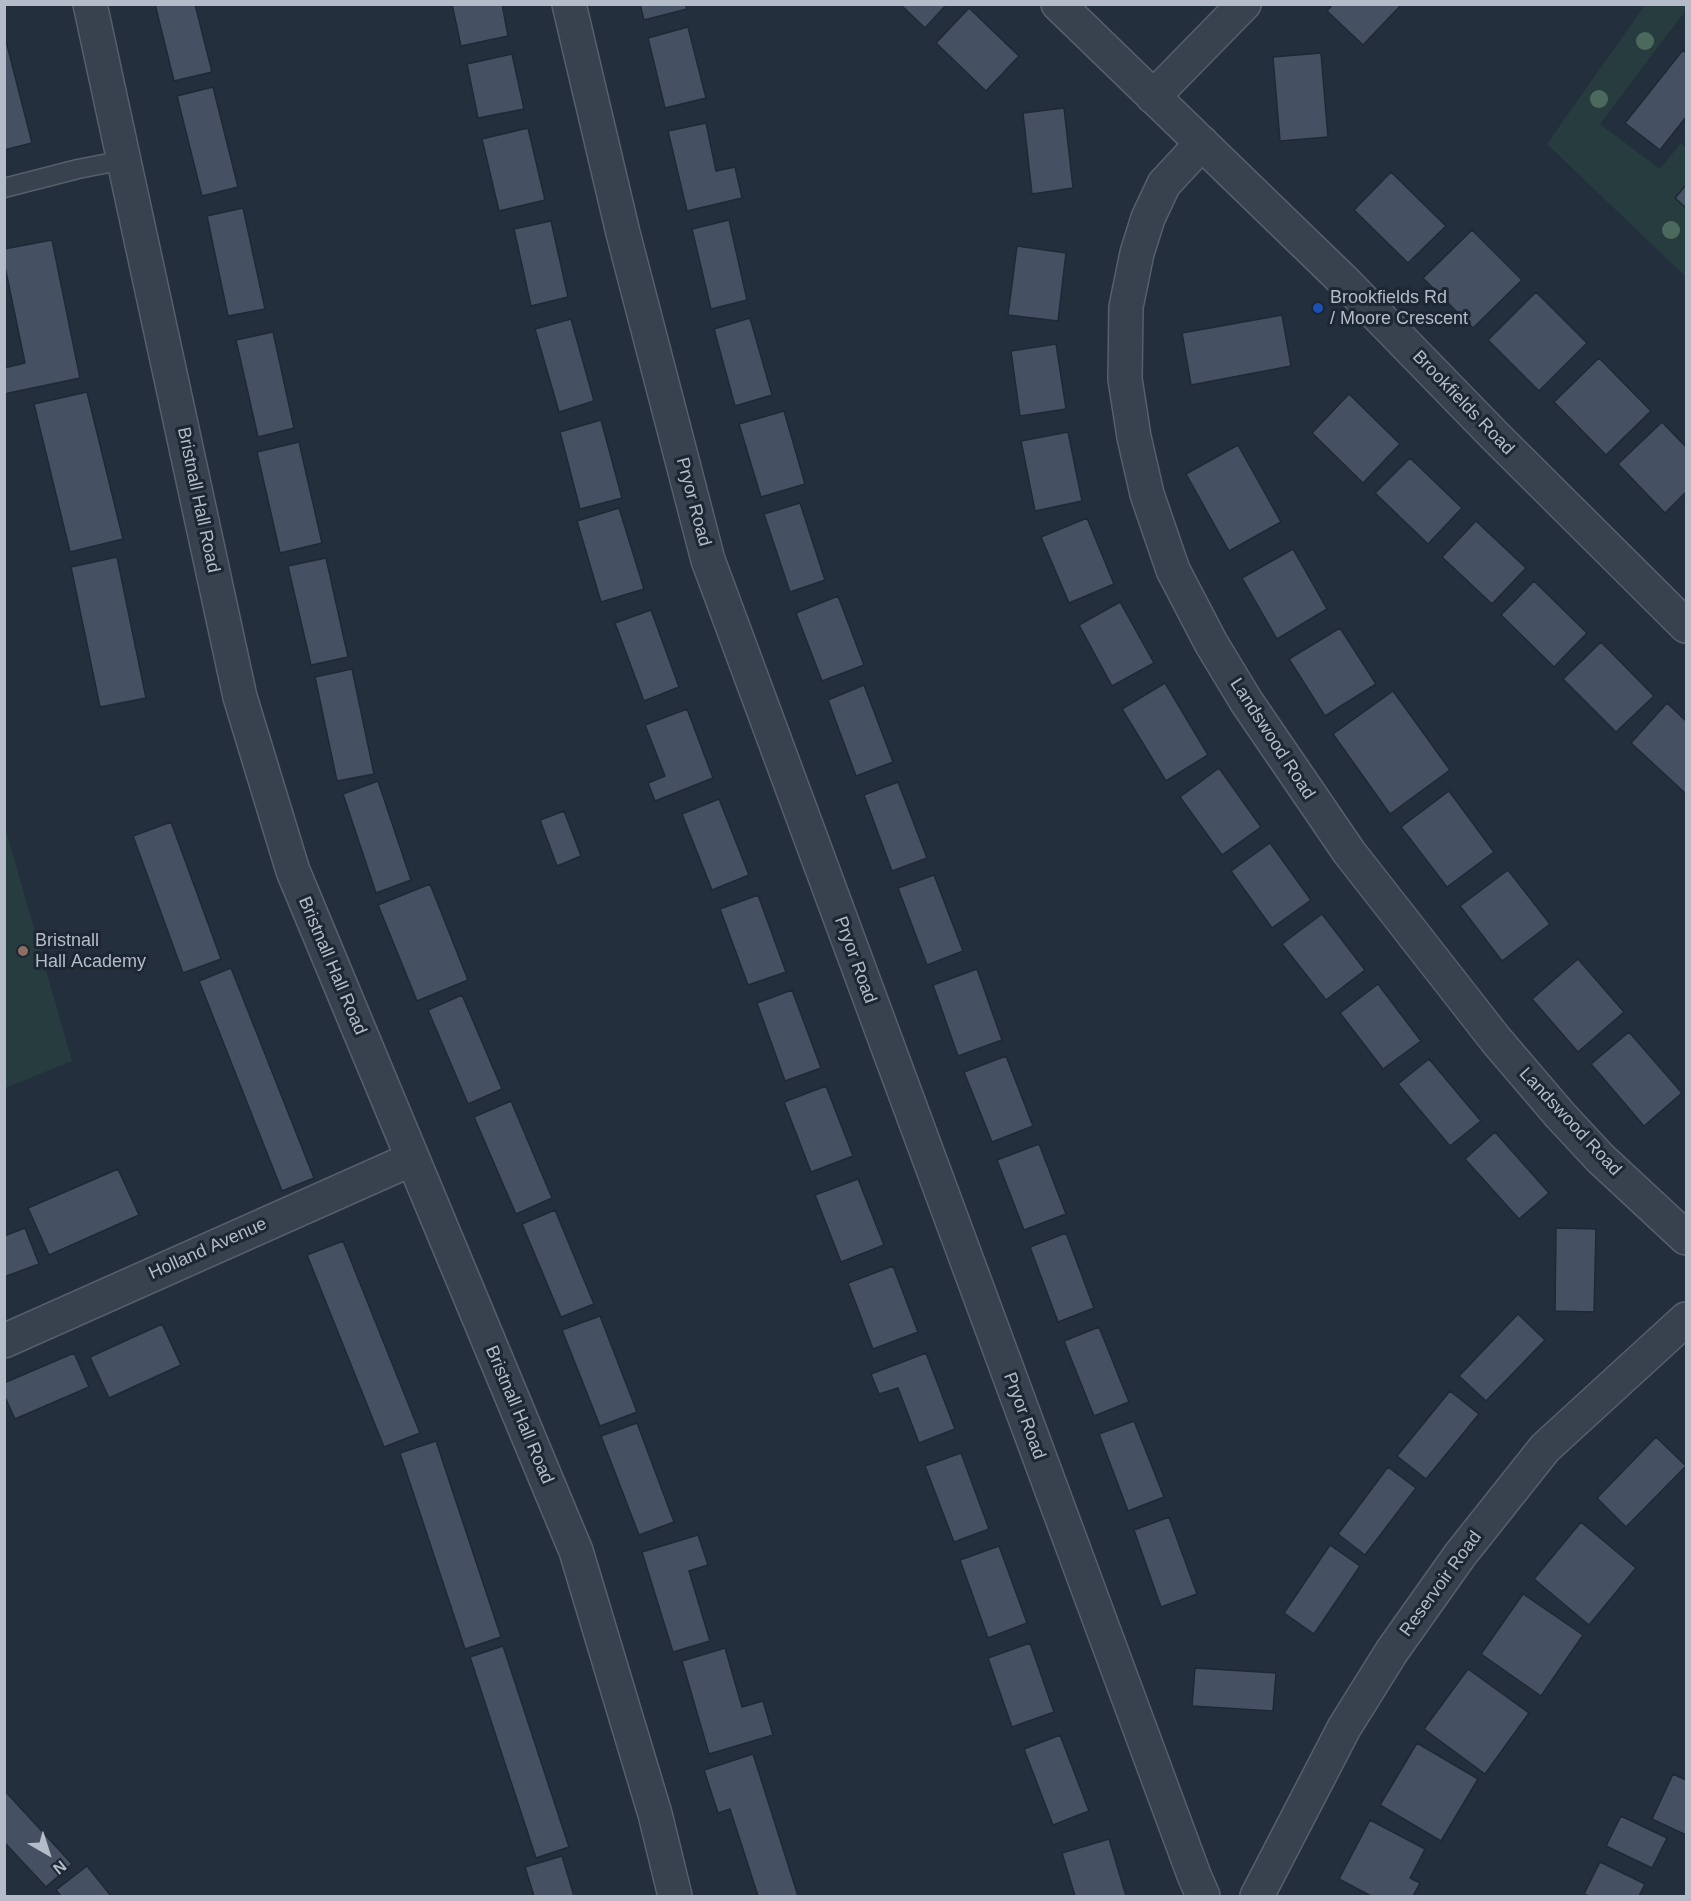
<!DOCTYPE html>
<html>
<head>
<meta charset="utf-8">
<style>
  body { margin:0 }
  #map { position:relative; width:1691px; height:1901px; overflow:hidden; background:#242f3e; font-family:Helvetica,sans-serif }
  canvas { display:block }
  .frame { position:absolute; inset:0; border:6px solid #b4bcc9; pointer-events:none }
  .north { position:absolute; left:18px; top:1823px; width:60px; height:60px; -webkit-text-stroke:4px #1d2633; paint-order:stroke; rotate:141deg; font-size:16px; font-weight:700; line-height:24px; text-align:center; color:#b4bcc9 }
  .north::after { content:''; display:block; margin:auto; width:21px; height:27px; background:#b4bcc9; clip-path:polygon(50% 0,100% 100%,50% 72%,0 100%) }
</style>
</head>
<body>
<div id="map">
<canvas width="1691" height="1901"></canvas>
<div class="frame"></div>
<div class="north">N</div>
</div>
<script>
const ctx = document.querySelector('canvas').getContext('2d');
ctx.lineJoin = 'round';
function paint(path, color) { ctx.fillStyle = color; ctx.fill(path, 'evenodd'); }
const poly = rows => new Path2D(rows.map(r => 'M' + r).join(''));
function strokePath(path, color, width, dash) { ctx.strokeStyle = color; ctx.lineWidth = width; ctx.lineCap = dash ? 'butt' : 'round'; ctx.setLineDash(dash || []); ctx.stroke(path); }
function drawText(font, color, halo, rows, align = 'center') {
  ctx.font = font + ' Helvetica,sans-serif'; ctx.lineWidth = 6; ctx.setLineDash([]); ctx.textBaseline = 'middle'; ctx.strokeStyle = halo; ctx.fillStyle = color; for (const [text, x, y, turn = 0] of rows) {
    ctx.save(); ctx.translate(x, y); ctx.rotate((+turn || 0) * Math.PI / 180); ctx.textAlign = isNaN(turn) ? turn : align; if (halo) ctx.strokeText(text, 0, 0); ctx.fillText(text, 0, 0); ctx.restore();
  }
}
const green = poly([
  [1645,5,1686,5,1686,10,1600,124,1660,169,1681,143,1686,148,1686,185,1676,198,1686,208,1686,277,1547,144],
  [5,827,72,1061,5,1088,4,1088]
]);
const building = poly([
  [155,4,195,4,212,72,174,81,155,4],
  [452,4,502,4,508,36,461,46,452,4],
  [640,4,685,4,687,9,644,20,640,4],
  [900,4,947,4,925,28,900,4],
  [1333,4,1402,4,1363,45,1327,11,1333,4],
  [969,8,1019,56,986,91,936,43,969,8],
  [688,27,706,98,665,108,648,38,688,27],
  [4,33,32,143,4,150,4,33],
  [1683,50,1686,53,1686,117,1660,150,1625,123,1683,50],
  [1321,53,1328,137,1280,141,1273,57,1321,53],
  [512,54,524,109,478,118,467,64,512,54],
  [213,87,238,187,202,196,177,96,213,87],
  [1064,108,1073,188,1032,194,1023,113,1064,108],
  [706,123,716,171,735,167,742,198,687,211,668,131,706,123],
  [528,128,545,200,499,211,482,139,528,128],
  [1391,172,1446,226,1408,263,1354,210,1391,172],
  [1686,185,1686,208,1675,198,1686,185],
  [243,208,265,309,228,316,207,216,243,208],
  [729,220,747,300,711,309,692,229,729,220],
  [551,221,568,297,531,306,514,229,551,221],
  [1472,230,1522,280,1473,328,1423,278,1472,230],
  [52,240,80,378,4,394,4,368,25,363,4,262,4,249,52,240],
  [1017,246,1066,253,1058,321,1008,315,1017,246],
  [1536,292,1587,343,1539,391,1488,340,1536,292],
  [1282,315,1291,366,1191,385,1182,333,1282,315],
  [750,318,772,395,735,406,714,329,750,318],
  [571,319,594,401,559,412,535,329,571,319],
  [273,332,294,428,258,437,236,340,273,332],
  [1056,344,1066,409,1020,416,1011,351,1056,344],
  [1599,358,1651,411,1606,455,1554,402,1599,358],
  [87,392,123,539,70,552,34,404,87,392],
  [1349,394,1400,444,1363,483,1312,433,1349,394],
  [784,411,805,484,761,497,739,424,784,411],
  [601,420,622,498,580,509,560,432,601,420],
  [1662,422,1686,447,1686,492,1665,513,1618,464,1662,422],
  [1068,432,1082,501,1035,511,1021,441,1068,432],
  [299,442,322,543,280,553,257,452,299,442],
  [1238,445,1281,522,1229,551,1186,474,1238,445],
  [1410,458,1462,508,1428,544,1375,493,1410,458],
  [800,503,825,580,790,592,764,514,800,503],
  [619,508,644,589,601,602,577,521,619,508],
  [1087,518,1114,584,1069,603,1041,537,1087,518],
  [1476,521,1526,568,1492,604,1442,557,1476,521],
  [1293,549,1327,609,1277,639,1242,578,1293,549],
  [117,557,146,698,100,707,71,567,117,557],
  [326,558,348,657,311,665,288,566,326,558],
  [1534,581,1587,633,1554,667,1501,615,1534,581],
  [838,596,864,665,822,681,796,613,838,596],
  [1120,602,1154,663,1112,686,1079,625,1120,602],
  [651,610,679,687,644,701,615,623,651,610],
  [1340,628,1376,684,1325,716,1289,659,1340,628],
  [1601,642,1654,696,1616,732,1563,679,1601,642],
  [352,669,374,774,337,781,315,677,352,669],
  [1165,683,1208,755,1166,781,1122,709,1165,683],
  [864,685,893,762,856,776,828,700,864,685],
  [1393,691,1450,770,1390,814,1333,734,1393,691],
  [1667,703,1686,721,1686,791,1685,793,1631,743,1667,703],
  [687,709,713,778,655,801,648,783,665,776,645,725,687,709],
  [1219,768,1261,827,1222,855,1180,797,1219,768],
  [378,781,411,880,376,893,343,794,378,781],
  [898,782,927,858,892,871,864,795,898,782],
  [1449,791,1494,852,1447,887,1401,827,1449,791],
  [719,799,749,875,712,890,682,814,719,799],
  [564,811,581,856,557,866,540,820,564,811],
  [171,822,221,959,183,973,133,836,171,822],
  [1270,843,1311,900,1272,928,1231,871,1270,843],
  [1508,870,1550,924,1502,961,1460,906,1508,870],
  [934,875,963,951,927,965,898,888,934,875],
  [430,884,468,980,417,1001,378,905,430,884],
  [758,895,786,972,748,985,720,909,758,895],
  [1322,914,1365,970,1326,1000,1282,944,1322,914],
  [1578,959,1624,1012,1578,1052,1532,999,1578,959],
  [231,968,314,1178,282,1191,199,981,231,968],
  [977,969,1002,1040,958,1056,933,985,977,969],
  [1378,984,1421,1041,1383,1069,1340,1013,1378,984],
  [792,990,821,1068,785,1081,757,1003,792,990],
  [462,995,502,1089,468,1104,428,1010,462,995],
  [1629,1032,1682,1093,1644,1126,1591,1064,1629,1032],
  [1006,1056,1033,1126,992,1142,964,1072,1006,1056],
  [1429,1059,1481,1121,1450,1146,1398,1084,1429,1059],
  [826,1086,853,1156,811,1172,784,1102,826,1086],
  [511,1101,552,1198,516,1214,474,1117,511,1101],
  [1495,1132,1549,1193,1519,1219,1465,1159,1495,1132],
  [1039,1144,1066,1214,1024,1230,997,1160,1039,1144],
  [118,1169,139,1215,49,1255,28,1208,118,1169],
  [858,1179,884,1245,841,1262,815,1195,858,1179],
  [555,1210,594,1304,561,1317,522,1224,555,1210],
  [25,1228,39,1264,4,1277,4,1236,25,1228],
  [1556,1228,1596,1229,1594,1312,1555,1311,1556,1228],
  [1066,1233,1094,1308,1058,1322,1030,1247,1066,1233],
  [343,1241,420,1433,384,1447,307,1255,343,1241],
  [893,1266,918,1332,873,1349,848,1283,893,1266],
  [1518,1314,1545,1340,1486,1401,1459,1376,1518,1314],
  [600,1316,637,1412,600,1426,562,1330,600,1316],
  [162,1324,181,1365,109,1398,90,1357,162,1324],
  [1099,1327,1129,1402,1094,1416,1064,1341,1099,1327],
  [74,1353,89,1387,15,1419,4,1395,4,1383,74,1353],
  [926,1353,955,1429,919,1443,898,1388,879,1394,871,1374,926,1353],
  [1450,1391,1479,1414,1426,1479,1397,1456,1450,1391],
  [1134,1421,1164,1497,1128,1511,1099,1434,1134,1421],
  [637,1423,674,1522,639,1535,601,1436,637,1423],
  [1656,1437,1686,1466,1626,1527,1597,1498,1656,1437],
  [436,1441,501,1637,465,1649,400,1453,436,1441],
  [961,1453,989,1529,954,1542,925,1466,961,1453],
  [1388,1467,1416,1488,1365,1555,1338,1534,1388,1467],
  [1169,1517,1197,1594,1161,1607,1134,1530,1169,1517],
  [1581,1522,1636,1568,1589,1625,1534,1579,1581,1522],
  [698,1535,708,1565,689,1571,710,1641,673,1652,642,1552,698,1535],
  [1330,1545,1360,1566,1314,1634,1284,1613,1330,1545],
  [999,1546,1027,1623,988,1638,960,1560,999,1546],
  [1523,1594,1583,1635,1541,1696,1481,1654,1523,1594],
  [1030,1643,1054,1712,1012,1727,988,1658,1030,1643],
  [503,1646,569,1847,536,1858,470,1657,503,1646],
  [725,1648,742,1707,763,1701,773,1735,709,1754,682,1661,725,1648],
  [1195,1668,1276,1673,1273,1711,1192,1706,1195,1668],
  [1468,1669,1529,1713,1485,1774,1424,1729,1468,1669],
  [1060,1735,1089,1811,1053,1825,1024,1749,1060,1735],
  [1417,1743,1478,1779,1441,1841,1380,1805,1417,1743],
  [753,1754,798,1896,758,1896,730,1809,718,1813,704,1770,753,1754],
  [1673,1774,1686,1780,1686,1835,1652,1819,1673,1774],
  [4,1790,72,1864,46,1887,4,1842,4,1790],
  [1621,1816,1667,1838,1652,1868,1606,1846,1621,1816],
  [1370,1820,1425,1849,1410,1878,1420,1883,1413,1896,1371,1896,1339,1879,1370,1820],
  [1109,1839,1126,1896,1075,1896,1062,1853,1109,1839],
  [562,1856,574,1896,534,1896,525,1867,562,1856],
  [1600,1862,1645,1884,1639,1896,1589,1896,1584,1894,1600,1862],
  [87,1866,111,1896,61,1896,56,1890,87,1866]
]);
const service = poly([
  [4,188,78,169,124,160]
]);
const minor = poly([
  [569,4,623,233,708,560,1194,1875,1203,1896],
  [1058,4,1347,284,1494,435,1686,626],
  [1153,97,1244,4],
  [1202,143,1164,184,1148,218,1137,253,1126,307,1125,379,1134,437,1147,494,1173,570,1211,643,1246,701,1349,852,1496,1040,1560,1115,1600,1158,1686,1238],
  [4,1341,412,1159],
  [1257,1896,1344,1728,1392,1651,1460,1555,1545,1448,1686,1319]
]);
const tertiary = poly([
  [90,4,240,697,293,871,576,1551,655,1814,675,1896]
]);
const trees = [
  [1645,41],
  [1599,99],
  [1671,230]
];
const markers = [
  [1318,308,6,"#1a4fb4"],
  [23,951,6,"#8d6e63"]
];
const poiNames = [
  ["Brookfields Rd",1330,298],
  ["/ Moore Crescent",1330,319],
  ["Bristnall",35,941],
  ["Hall Academy",35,962]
];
const streetNames = [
  ["Brookfields Road",1463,403,46],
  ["Bristnall Hall Road",198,500,78],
  ["Pryor Road",693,502,75],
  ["Landswood Road",1272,739,57],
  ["Pryor Road",855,960,70],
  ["Bristnall Hall Road",332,966,67],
  ["Landswood Road",1570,1122,47],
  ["Holland Avenue",208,1249,-24],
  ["Bristnall Hall Road",519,1415,67],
  ["Pryor Road",1024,1416,70],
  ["Reservoir Road",1441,1584,-54]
];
paint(green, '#263c3f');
paint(building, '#455162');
strokePath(building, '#1f2835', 1.5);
strokePath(service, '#565f6c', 21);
strokePath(minor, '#565f6c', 36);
strokePath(tertiary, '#565f6c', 36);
strokePath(service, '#38414e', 18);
strokePath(minor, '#38414e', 33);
strokePath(tertiary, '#38414e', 33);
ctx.fillStyle = '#4b6a5d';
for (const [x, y] of trees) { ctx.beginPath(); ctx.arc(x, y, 9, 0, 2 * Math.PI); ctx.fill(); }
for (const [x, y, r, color] of markers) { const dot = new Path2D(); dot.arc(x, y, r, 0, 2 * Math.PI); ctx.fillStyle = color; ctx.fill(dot); strokePath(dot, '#1d2633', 2); }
drawText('18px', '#b4bcc9', '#1d2633', poiNames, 'left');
drawText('18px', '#b4bcc9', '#1d2633', streetNames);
</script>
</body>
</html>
